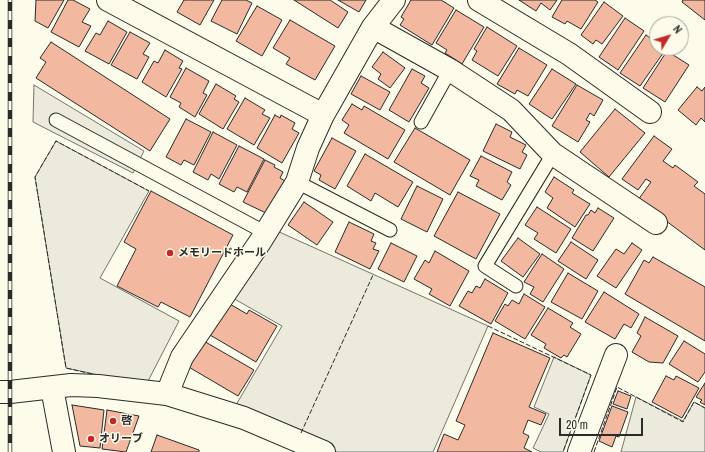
<!DOCTYPE html>
<html>
<head>
<meta charset="utf-8">
<style>
  body { margin:0 }
  #map { position:relative; width:705px; height:452px; overflow:hidden; background:#fdfbea; font-family:"Archivo Narrow",sans-serif }
  canvas { display:block }
  .north { position:absolute; left:649px; top:16px; width:40px; height:40px; box-sizing:border-box; background:#fdfbea; border:1px solid #a9a89e; border-radius:50%; rotate:52deg; font-size:11px; font-weight:700; line-height:16px; text-align:center; color:#2b2b2b }
  .north::after { content:''; display:block; margin:auto; width:14px; height:18px; background:#c62828; clip-path:polygon(50% 0,100% 100%,50% 72%,0 100%) }
  .scale { position:absolute; left:559px; top:418px; width:84px; height:18px; box-sizing:border-box; border:2px solid #2b2b2b; border-top:0; padding-left:5px; font-size:12px; line-height:14px; white-space:nowrap; color:#2b2b2b; -webkit-text-stroke:3px #fdfbea; paint-order:stroke }
</style>
</head>
<body>
<div id="map">
<canvas width="705" height="452"></canvas>
<div class="north">N</div>
<div class="scale">20 m</div>
</div>
<script>
const ctx = document.querySelector('canvas').getContext('2d');
ctx.lineJoin = 'round';
function paint(path, color) { ctx.fillStyle = color; ctx.fill(path, 'evenodd'); }
const poly = rows => new Path2D(rows.map(r => 'M' + r).join(''));
function strokePath(path, color, width, dash) { ctx.strokeStyle = color; ctx.lineWidth = width; ctx.lineCap = dash ? 'butt' : 'round'; ctx.setLineDash(dash || []); ctx.stroke(path); }
function drawText(font, color, halo, rows, align = 'center') {
  ctx.font = font + ' "Archivo Narrow","Noto Sans JP",sans-serif'; ctx.lineWidth = 3; ctx.setLineDash([]); ctx.textBaseline = 'middle'; ctx.strokeStyle = halo; ctx.fillStyle = color; for (const [text, x, y, turn = 0] of rows) {
    ctx.save(); ctx.translate(x, y); ctx.rotate((+turn || 0) * Math.PI / 180); ctx.textAlign = isNaN(turn) ? turn : align; if (halo) ctx.strokeText(text, 0, 0); ctx.fillText(text, 0, 0); ctx.restore();
  }
}
const parking = poly([
  [34,85,144,151,133,173,33,122,34,85],
  [56,141,149,191,100,278,179,321,146,385,66,368,35,177,56,141],
  [277,231,488,326,433,452,337,452,236,405,282,326,231,297,277,231],
  [554,357,591,375,563,452,541,452,533,448,549,414,534,407,554,357],
  [636,397,683,421,694,402,705,408,705,452,621,452,636,397]
]);
const building = poly([
  [36,0,64,0,48,28,35,21,36,0],
  [68,0,73,0,90,9,82,22,91,26,79,47,51,32,68,0],
  [184,0,214,0,200,25,177,12,184,0],
  [222,0,246,0,252,3,237,34,211,21,222,0],
  [294,0,330,0,348,12,338,28,294,0],
  [338,0,366,0,359,12,338,0],
  [411,0,441,0,454,8,432,45,400,25,404,19,401,17,411,0],
  [519,0,557,0,550,10,541,3,536,11,519,0],
  [562,0,595,0,598,2,581,29,567,21,565,24,552,17,562,0],
  [683,0,705,0,705,20,682,2,683,0],
  [604,2,623,16,602,44,596,40,593,44,581,35,604,2],
  [257,6,282,20,262,56,236,41,257,6],
  [456,10,484,27,462,64,445,53,447,50,436,43,456,10],
  [625,18,644,31,618,70,599,57,625,18],
  [290,20,335,46,315,80,286,64,290,58,273,48,290,20],
  [108,21,127,32,109,64,85,51,96,33,100,35,108,21],
  [487,27,517,46,498,76,472,60,477,51,474,49,487,27],
  [130,32,150,43,143,54,149,57,137,79,111,65,130,32],
  [646,35,657,43,657,48,666,49,640,86,620,73,646,35],
  [51,42,170,119,150,151,36,78,46,62,40,58,51,42],
  [519,48,547,65,528,96,517,90,515,94,497,84,519,48],
  [165,50,183,61,179,68,182,69,166,97,142,82,154,61,158,63,165,50],
  [667,51,689,65,665,102,643,88,667,51],
  [383,52,405,68,390,88,378,79,381,74,372,67,383,52],
  [186,68,209,81,203,93,207,95,195,117,179,107,181,103,170,97,186,68],
  [412,69,425,76,421,83,429,88,409,122,389,110,412,69],
  [552,69,576,84,552,119,529,104,552,69],
  [361,76,390,92,380,110,351,94,361,76],
  [216,84,236,96,234,99,239,102,223,129,199,114,216,84],
  [577,85,603,100,594,116,590,113,586,120,590,122,578,142,552,126,577,85],
  [697,87,702,91,705,87,705,122,701,118,696,125,678,110,697,87],
  [245,98,265,110,262,114,270,118,254,145,227,129,245,98],
  [352,104,362,110,364,106,405,130,388,159,344,133,349,125,342,120,352,104],
  [615,109,645,133,609,177,580,152,615,109],
  [275,115,280,118,281,115,295,123,292,129,299,133,282,163,257,148,275,115],
  [186,119,211,132,194,165,184,160,181,165,166,157,186,119],
  [496,124,512,132,510,137,526,145,522,152,527,155,520,169,483,151,496,124],
  [415,128,470,160,450,195,394,162,415,128],
  [213,132,237,145,219,179,211,174,208,180,193,172,213,132],
  [654,136,672,149,663,161,673,168,675,165,698,182,694,186,705,194,705,250,638,200,651,182,646,179,638,190,622,179,654,136],
  [332,138,356,151,335,189,319,180,321,175,314,171,332,138],
  [239,146,264,159,247,192,237,187,234,192,219,184,239,146],
  [365,154,413,182,398,207,375,193,371,201,347,186,365,154],
  [481,156,512,172,507,182,511,185,502,200,476,186,479,180,470,176,481,156],
  [265,160,275,165,274,167,283,172,280,178,285,181,268,214,243,202,265,160],
  [554,177,574,190,572,193,590,204,575,227,547,208,553,198,545,192,554,177],
  [417,186,443,199,427,232,401,219,417,186],
  [151,191,233,235,190,317,161,302,158,307,117,286,136,249,124,242,151,191],
  [458,192,500,214,476,259,434,236,458,192],
  [304,202,333,222,317,245,288,225,304,202],
  [537,207,571,229,556,253,534,239,538,233,525,225,537,207],
  [598,208,614,218,593,251,572,238,586,215,588,215,591,210,595,213,598,208],
  [349,222,374,234,371,241,376,243,373,249,379,251,370,269,335,252,349,222],
  [518,238,540,254,523,277,501,261,518,238],
  [571,242,598,260,586,279,558,261,571,242],
  [391,243,417,256,404,282,378,269,391,243],
  [632,243,642,250,616,288,597,276,616,249,624,254,632,243],
  [435,251,469,271,450,306,429,294,432,289,414,279,425,260,429,263,435,251],
  [542,254,564,269,543,302,530,294,534,287,524,282,542,254],
  [653,257,705,287,705,341,625,294,644,260,649,263,653,257],
  [568,273,598,291,582,319,551,302,568,273],
  [485,279,508,293,491,324,459,306,468,291,472,293,476,286,480,288,485,279],
  [604,292,639,314,631,328,624,324,615,339,585,322,604,292],
  [524,294,545,307,525,339,495,321,505,304,508,306,512,300,519,304,524,294],
  [228,303,247,314,249,310,277,326,256,362,210,335,228,303],
  [548,308,573,323,570,327,581,334,567,357,564,355,561,358,544,348,546,344,531,335,548,308],
  [645,317,678,336,663,363,649,362,632,352,641,336,637,333,645,317],
  [493,333,550,358,529,407,546,414,541,425,528,420,523,433,529,436,524,448,532,452,437,452,444,434,458,440,465,425,456,421,493,333],
  [202,340,254,370,238,396,187,366,202,340],
  [684,341,705,354,705,372,698,382,669,364,684,341],
  [666,376,674,380,676,376,699,388,682,418,652,402,666,376],
  [705,383,705,405,700,402,702,400,696,397,705,383],
  [618,391,631,396,627,409,613,404,618,391],
  [72,405,104,410,100,448,80,446,72,405],
  [612,406,628,412,619,437,616,436,612,447,599,441,612,406],
  [107,410,139,416,126,452,102,449,107,410],
  [157,435,199,450,199,452,151,452,157,435]
]);
const lane = poly([
  [56,120,266,233],
  [421,122,450,70],
  [297,182,390,230],
  [516,286,485,266,553,154]
]);
const street = poly([
  [108,0,323,115],
  [479,0,569,54,650,112],
  [373,27,450,70,511,110,553,154,656,223],
  [52,388,64,452],
  [0,392,10,392,71,385,98,386,167,394,182,357,260,242,297,182,308,148,323,115,373,27,394,0],
  [579,452,616,355]
]);
const secondary = poly([
  [167,394,244,418,324,452]
]);
const rail = poly([
  [10,452,10,0]
]);
const fence = poly([
  [488,326,591,375,563,452],
  [92,374,66,368,35,177,56,141,149,191],
  [301,433,373,275],
  [594,452,617,387,683,422,694,402,705,408]
]);
const markers = [
  [170,253,4,"#c62828"],
  [113,421,4,"#c62828"],
  [91,439,4,"#c62828"]
];
const poiNames = [
  ["メモリードホール",178,253],
  ["啓",121,421],
  ["オリーブ",99,439]
];
paint(parking, '#eceadb');
strokePath(parking, '#74746e', 1);
paint(building, '#f2b8a0');
strokePath(building, '#2b2b2b', 1);
strokePath(lane, '#2b2b2b', 15);
strokePath(street, '#2b2b2b', 24);
strokePath(secondary, '#2b2b2b', 24);
strokePath(lane, '#fdfbea', 13);
strokePath(street, '#fdfbea', 22);
strokePath(secondary, '#fdfbea', 22);
strokePath(rail, '#2b2b2b', 4.5);
strokePath(rail, '#fdfbea', 3, [9]);
strokePath(fence, '#2b2b2b', 1, [5, 2]);
for (const [x, y, r, color] of markers) { const dot = new Path2D(); dot.arc(x, y, r, 0, 2 * Math.PI); ctx.fillStyle = color; ctx.fill(dot); strokePath(dot, '#fdfbea', 1.5); }
drawText('bold 11px', '#2b2b2b', '#fdfbea', poiNames, 'left');
</script>
</body>
</html>
